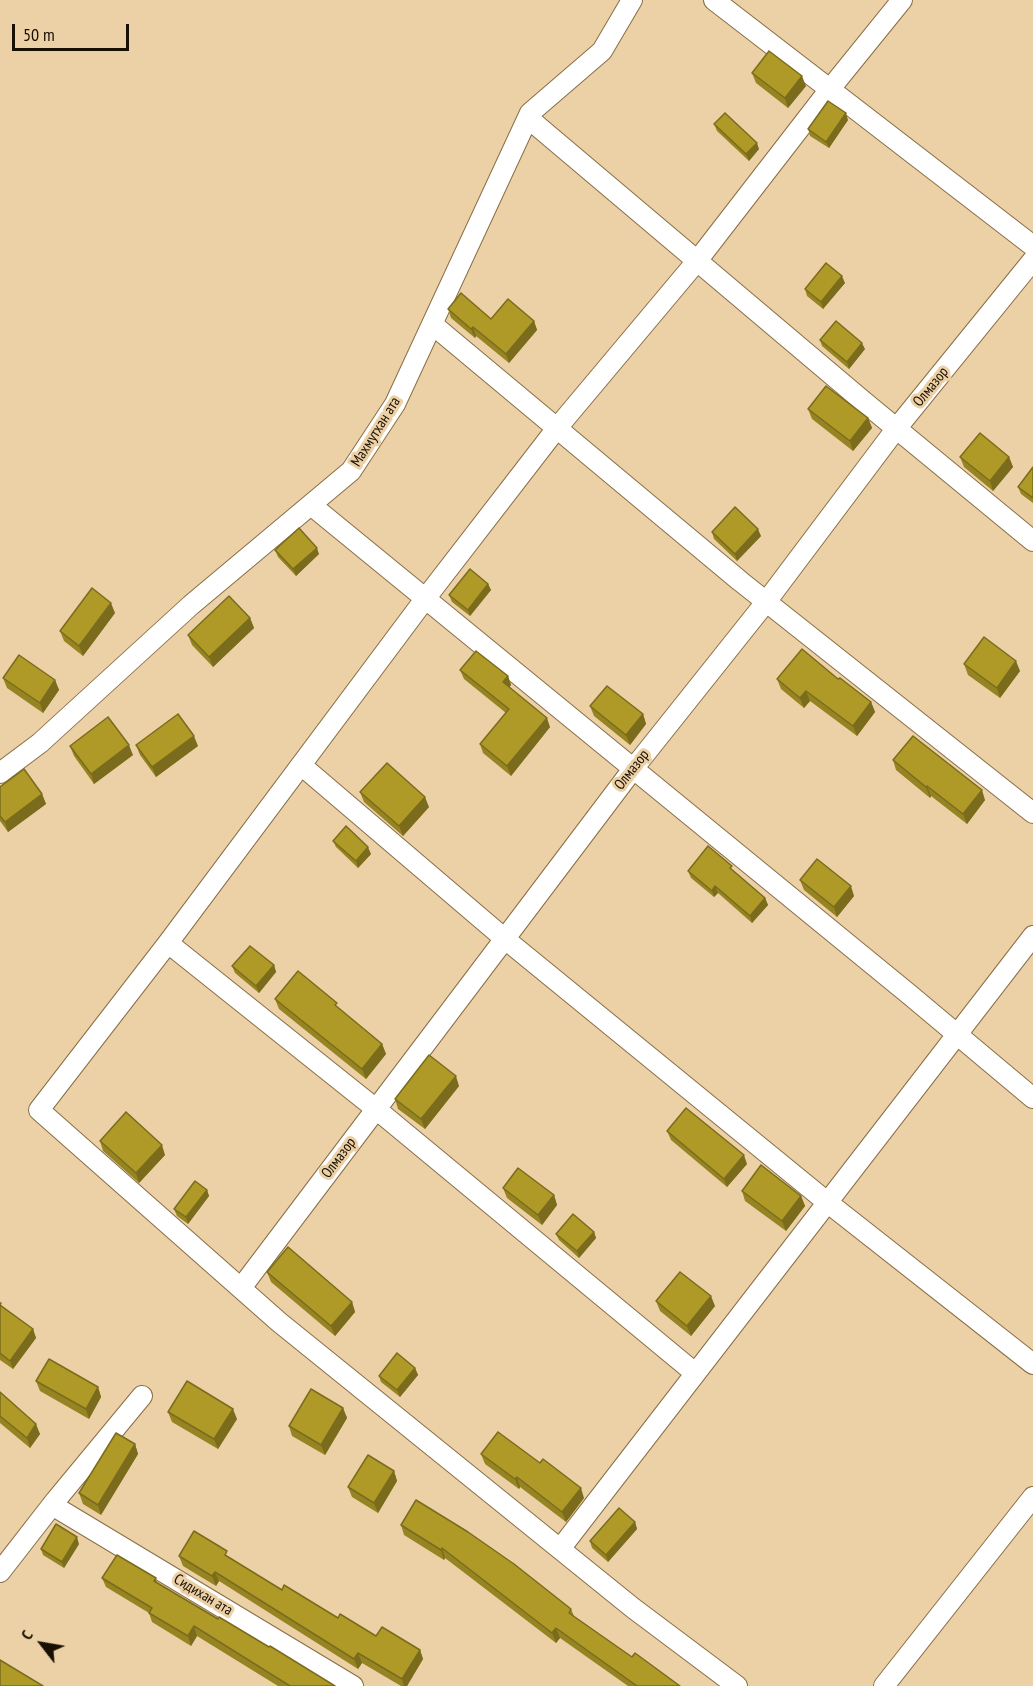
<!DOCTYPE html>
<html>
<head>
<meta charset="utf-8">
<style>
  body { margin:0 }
  #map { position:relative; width:1033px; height:1686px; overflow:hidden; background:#edd1a6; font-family:"PT Sans Narrow",sans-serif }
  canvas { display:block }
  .north { position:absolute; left:12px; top:1614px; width:60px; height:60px; -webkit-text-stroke:4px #edd1a6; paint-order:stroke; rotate:301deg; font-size:16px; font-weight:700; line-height:24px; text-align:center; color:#190f02 }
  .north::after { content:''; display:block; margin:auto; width:21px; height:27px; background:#190f02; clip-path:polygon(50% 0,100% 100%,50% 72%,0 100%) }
  .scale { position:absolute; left:12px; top:24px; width:117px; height:27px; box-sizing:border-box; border:3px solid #190f02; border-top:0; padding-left:8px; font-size:18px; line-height:21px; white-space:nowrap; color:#190f02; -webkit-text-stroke:4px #edd1a6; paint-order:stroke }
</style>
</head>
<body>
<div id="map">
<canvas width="1033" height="1686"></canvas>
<div class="north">С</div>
<div class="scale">50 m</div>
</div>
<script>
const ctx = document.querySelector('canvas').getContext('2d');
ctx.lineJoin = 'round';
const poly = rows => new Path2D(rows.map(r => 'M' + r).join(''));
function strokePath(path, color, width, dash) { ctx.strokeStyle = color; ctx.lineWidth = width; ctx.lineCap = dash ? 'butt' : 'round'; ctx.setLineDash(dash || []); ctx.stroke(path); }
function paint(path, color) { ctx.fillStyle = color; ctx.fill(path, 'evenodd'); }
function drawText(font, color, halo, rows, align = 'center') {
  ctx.font = font + ' "PT Sans Narrow",sans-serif'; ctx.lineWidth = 6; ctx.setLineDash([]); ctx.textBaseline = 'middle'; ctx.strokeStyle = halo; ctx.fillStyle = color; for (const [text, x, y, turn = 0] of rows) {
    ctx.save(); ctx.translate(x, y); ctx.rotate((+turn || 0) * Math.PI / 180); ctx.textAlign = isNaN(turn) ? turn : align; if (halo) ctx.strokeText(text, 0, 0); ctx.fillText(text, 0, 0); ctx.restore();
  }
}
const minor = poly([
  [714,0,1033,246],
  [528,118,863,401,1033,541],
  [432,324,740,581,1033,813],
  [311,505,910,995,1033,1098],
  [301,765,505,939,827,1202,1033,1364],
  [0,773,40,743,191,605,351,471,395,404,530,113,602,51,632,0],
  [168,943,376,1109,695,1373],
  [241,1288,633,769,766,602,896,429,1033,260],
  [52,1505,353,1686],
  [560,1549,1033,936],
  [0,1572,56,1500,142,1396],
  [737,1686,633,1608,279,1322,39,1110,168,943,425,599,557,428,697,261,830,89,902,0],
  [884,1686,1033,1497]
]);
const wall = poly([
  [752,73,806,86,788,108,756,83],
  [848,120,829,148,810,136,808,129],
  [714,124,759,149,749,161,717,131],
  [845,283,823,309,807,296,805,289],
  [448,309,491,319,534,321,537,330,509,363,476,336,475,338,451,318],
  [820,340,865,349,849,369,822,346],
  [808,409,868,418,872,428,853,451,812,419],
  [960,457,1009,457,1013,467,993,491,964,467],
  [1033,467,1033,503,1021,494,1018,487],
  [712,532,761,536,737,561,714,539],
  [275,550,319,554,296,576,278,557],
  [488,584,491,590,470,616,452,602,449,595],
  [115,613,83,656,64,641,60,631],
  [250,618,254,628,213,667,192,645,188,635],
  [964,664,1020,671,1000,698,968,675],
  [460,670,508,676,511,685,509,688,550,727,511,776,483,753,480,744,506,713,464,679],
  [3,678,55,680,59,690,43,713,7,688],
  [777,679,838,679,871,702,875,712,857,736,810,701,804,708,781,689],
  [590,706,643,714,646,724,630,745,594,716],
  [136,745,198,746,156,777,140,755],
  [70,746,133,755,94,784,74,756],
  [893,760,985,800,967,824,931,796,930,798,896,770],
  [0,787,42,794,46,804,8,832,0,821],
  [360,792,429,807,403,836,364,802],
  [333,841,371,854,358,868,336,847],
  [688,871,734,871,765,898,768,905,752,923,718,893,714,897,691,878],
  [800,880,854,896,837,917,804,890],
  [274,965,276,972,259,993,235,973,232,966],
  [275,999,339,1009,382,1044,386,1054,366,1079,279,1009],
  [459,1086,425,1129,398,1109,395,1099],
  [667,1131,747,1164,727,1187,671,1140],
  [100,1141,165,1155,139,1183,103,1151],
  [503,1188,554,1195,557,1205,542,1225,507,1198],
  [207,1190,209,1196,188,1224,177,1216,174,1209],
  [742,1191,801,1196,805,1206,786,1231,745,1201],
  [594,1232,596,1238,579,1258,559,1240,556,1234],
  [267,1272,352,1302,355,1312,335,1336,271,1282],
  [656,1301,715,1306,691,1336,660,1311],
  [0,1303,2,1306,33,1329,36,1338,13,1369,0,1360],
  [415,1368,418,1375,400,1397,381,1382,379,1376],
  [36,1381,98,1387,101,1397,89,1419,40,1391],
  [0,1392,40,1434,30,1448,0,1423],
  [343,1408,347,1418,325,1455,292,1436,289,1426],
  [168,1412,237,1419,218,1449,172,1422],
  [135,1444,138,1454,101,1515,83,1504,79,1493],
  [481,1454,584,1498,566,1522,520,1487,519,1489,485,1464],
  [394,1471,397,1481,378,1513,352,1497,348,1487],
  [635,1522,637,1529,608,1562,592,1548,590,1541],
  [401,1525,571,1609,574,1616,632,1657,680,1686,628,1686,560,1638,556,1643,445,1558,444,1560,404,1535],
  [79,1544,64,1568,43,1555,41,1549],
  [179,1556,230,1558,282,1590,338,1618,376,1636,420,1650,423,1659,407,1686,401,1686,362,1663,358,1669,219,1581,216,1586,183,1566],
  [102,1578,156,1578,157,1583,218,1619,269,1647,335,1686,278,1686,197,1636,191,1646,152,1622,149,1613,106,1587]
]);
const shadedWall = poly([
  [802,76,806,86,788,108,785,98],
  [846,113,848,120,829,148,826,142],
  [757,143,759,149,749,161,746,154],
  [842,276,845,283,823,309,821,302],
  [534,321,537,330,509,363,506,354],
  [473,327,476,336,475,338,471,329],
  [862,343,865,349,849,369,847,362],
  [868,418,872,428,853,451,850,441],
  [1009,457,1013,467,993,491,990,481],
  [758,529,761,536,737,561,735,554],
  [317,548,319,554,296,576,293,569],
  [488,584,491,590,470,616,468,610],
  [111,603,115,613,83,656,79,646],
  [250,618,254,628,213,667,209,657],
  [1016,661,1020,671,1000,698,997,688],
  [508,676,511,685,506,691,503,682],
  [55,680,59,690,43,713,40,703],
  [806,691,810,701,804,708,800,698],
  [871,702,875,712,857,736,853,726],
  [643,714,646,724,630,745,626,735],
  [547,718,550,727,511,776,507,766],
  [194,736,198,746,156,777,152,767],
  [129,745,133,755,94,784,91,774],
  [927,786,931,796,930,798,926,787],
  [982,790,985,800,967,824,963,814],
  [42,794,46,804,8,832,5,822],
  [425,797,429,807,403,836,399,826],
  [368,847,371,854,358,868,356,861],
  [715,886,718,893,714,897,712,891],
  [851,886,854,896,837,917,834,907],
  [765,898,768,905,752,923,750,916],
  [274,965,276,972,259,993,256,986],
  [382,1044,386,1054,366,1079,362,1069],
  [456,1076,459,1086,425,1129,421,1119],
  [162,1145,165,1155,139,1183,136,1173],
  [744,1155,747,1164,727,1187,724,1179],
  [207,1190,209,1196,188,1224,186,1217],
  [554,1195,557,1205,542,1225,538,1215],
  [801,1196,805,1206,786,1231,782,1221],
  [594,1232,596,1238,579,1258,577,1251],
  [711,1296,715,1306,691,1336,687,1326],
  [352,1302,355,1312,335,1336,331,1326],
  [33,1329,36,1338,13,1369,10,1361],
  [415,1368,418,1375,400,1397,397,1390],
  [98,1387,101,1397,89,1419,86,1409],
  [343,1408,347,1418,325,1455,321,1445],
  [233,1409,237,1419,218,1449,214,1439],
  [36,1424,40,1434,30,1448,27,1438],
  [135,1444,138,1454,101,1515,98,1505],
  [394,1471,397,1481,378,1513,374,1503],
  [517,1477,520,1487,519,1489,515,1479],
  [581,1488,584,1498,566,1522,562,1512],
  [635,1522,637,1529,608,1562,606,1555],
  [77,1537,79,1544,64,1568,62,1562],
  [442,1548,445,1558,444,1560,441,1550],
  [215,1572,219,1581,216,1586,212,1576],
  [194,1626,197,1636,191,1646,188,1636],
  [556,1628,560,1638,556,1643,552,1633],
  [420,1650,423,1659,407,1686,404,1686,402,1679],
  [358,1653,362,1663,358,1669,354,1659]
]);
const building = poly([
  [769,51,802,76,785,98,752,73,769,51],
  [828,101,846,113,826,142,808,129,828,101],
  [725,113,757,143,746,154,714,124,725,113],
  [826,263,842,276,821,302,805,289,826,263],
  [461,293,491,319,508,299,534,321,506,354,473,327,471,329,448,309,461,293],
  [836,321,862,343,847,362,820,340,836,321],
  [826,386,868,418,850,441,808,409,826,386],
  [980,433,1009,457,990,481,960,457,980,433],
  [1033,467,1033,498,1018,487,1033,467],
  [735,507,758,529,735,554,712,532,735,507],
  [299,528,317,548,293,569,275,550,299,528],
  [470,569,488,584,468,610,449,595,470,569],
  [92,588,111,603,79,646,60,631,92,588],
  [229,596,250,618,209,657,188,635,229,596],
  [984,637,1016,661,997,688,964,664,984,637],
  [802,649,838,679,840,678,871,702,853,726,806,691,800,698,777,679,802,649],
  [476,651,508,676,503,682,547,718,507,766,480,744,509,709,460,670,476,651],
  [19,655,55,680,40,703,3,678,19,655],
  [607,686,643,714,626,735,590,706,607,686],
  [178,714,194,736,152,767,136,745,178,714],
  [108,717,129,745,91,774,70,746,108,717],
  [913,736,982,790,963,814,927,786,926,787,893,760,913,736],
  [387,763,425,797,399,826,360,792,387,763],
  [24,769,42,794,5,822,0,816,0,787,24,769],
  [346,826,368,847,356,861,333,841,346,826],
  [708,846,732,866,730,868,765,898,750,916,715,886,712,891,688,871,708,846],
  [817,859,851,886,834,907,800,880,817,859],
  [250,946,274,965,256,986,232,966,250,946],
  [298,971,337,1003,335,1005,382,1044,362,1069,275,999,298,971],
  [429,1055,456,1076,421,1119,395,1099,429,1055],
  [686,1108,744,1155,724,1179,667,1131,686,1108],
  [126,1112,162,1145,136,1173,100,1141,126,1112],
  [761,1165,801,1196,782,1221,742,1191,761,1165],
  [518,1168,554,1195,538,1215,503,1188,518,1168],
  [195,1181,207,1190,186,1217,174,1209,195,1181],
  [573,1214,594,1232,577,1251,556,1234,573,1214],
  [288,1247,352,1302,331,1326,267,1272,288,1247],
  [680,1272,711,1296,687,1326,656,1301,680,1272],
  [0,1303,1,1303,0,1305,33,1329,10,1361,0,1353,0,1303],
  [397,1353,415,1368,397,1390,379,1376,397,1353],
  [49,1359,98,1387,86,1409,36,1381,49,1359],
  [187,1381,233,1409,214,1439,168,1412,187,1381],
  [311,1389,343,1408,321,1445,289,1426,311,1389],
  [0,1392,36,1424,27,1438,0,1416,0,1392],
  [498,1432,540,1463,543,1459,581,1488,562,1512,517,1477,515,1479,481,1454,498,1432],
  [116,1433,135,1444,98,1505,79,1493,116,1433],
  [368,1455,394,1471,374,1503,348,1487,368,1455],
  [416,1500,468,1532,514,1564,571,1609,569,1613,632,1657,635,1653,680,1686,637,1686,556,1628,552,1633,442,1548,441,1550,401,1525,416,1500],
  [619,1508,635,1522,606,1555,590,1541,619,1508],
  [56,1524,77,1537,62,1562,41,1549,56,1524],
  [194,1531,227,1551,225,1555,282,1590,284,1585,338,1618,340,1614,376,1636,382,1627,420,1650,402,1679,358,1653,354,1659,215,1572,212,1576,179,1556,194,1531],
  [117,1555,156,1578,154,1581,218,1619,219,1617,269,1647,270,1646,335,1686,290,1686,194,1626,188,1636,149,1613,152,1608,102,1578,117,1555],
  [0,1660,43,1686,0,1686,0,1660]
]);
const streetNames = [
  ["Олмазор",931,387,-51],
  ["Махмутхан ата",376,432,-58],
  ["Олмазор",632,770,-52],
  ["Олмазор",339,1158,-53],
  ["Сидихан ата",203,1595,31]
];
strokePath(minor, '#886e46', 22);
strokePath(minor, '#fff', 20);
paint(wall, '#968422');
paint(shadedWall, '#7a6c1c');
paint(building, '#af9a28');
strokePath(building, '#7a6c1c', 1.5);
drawText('15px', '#190f02', '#edd1a6', streetNames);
</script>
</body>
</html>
